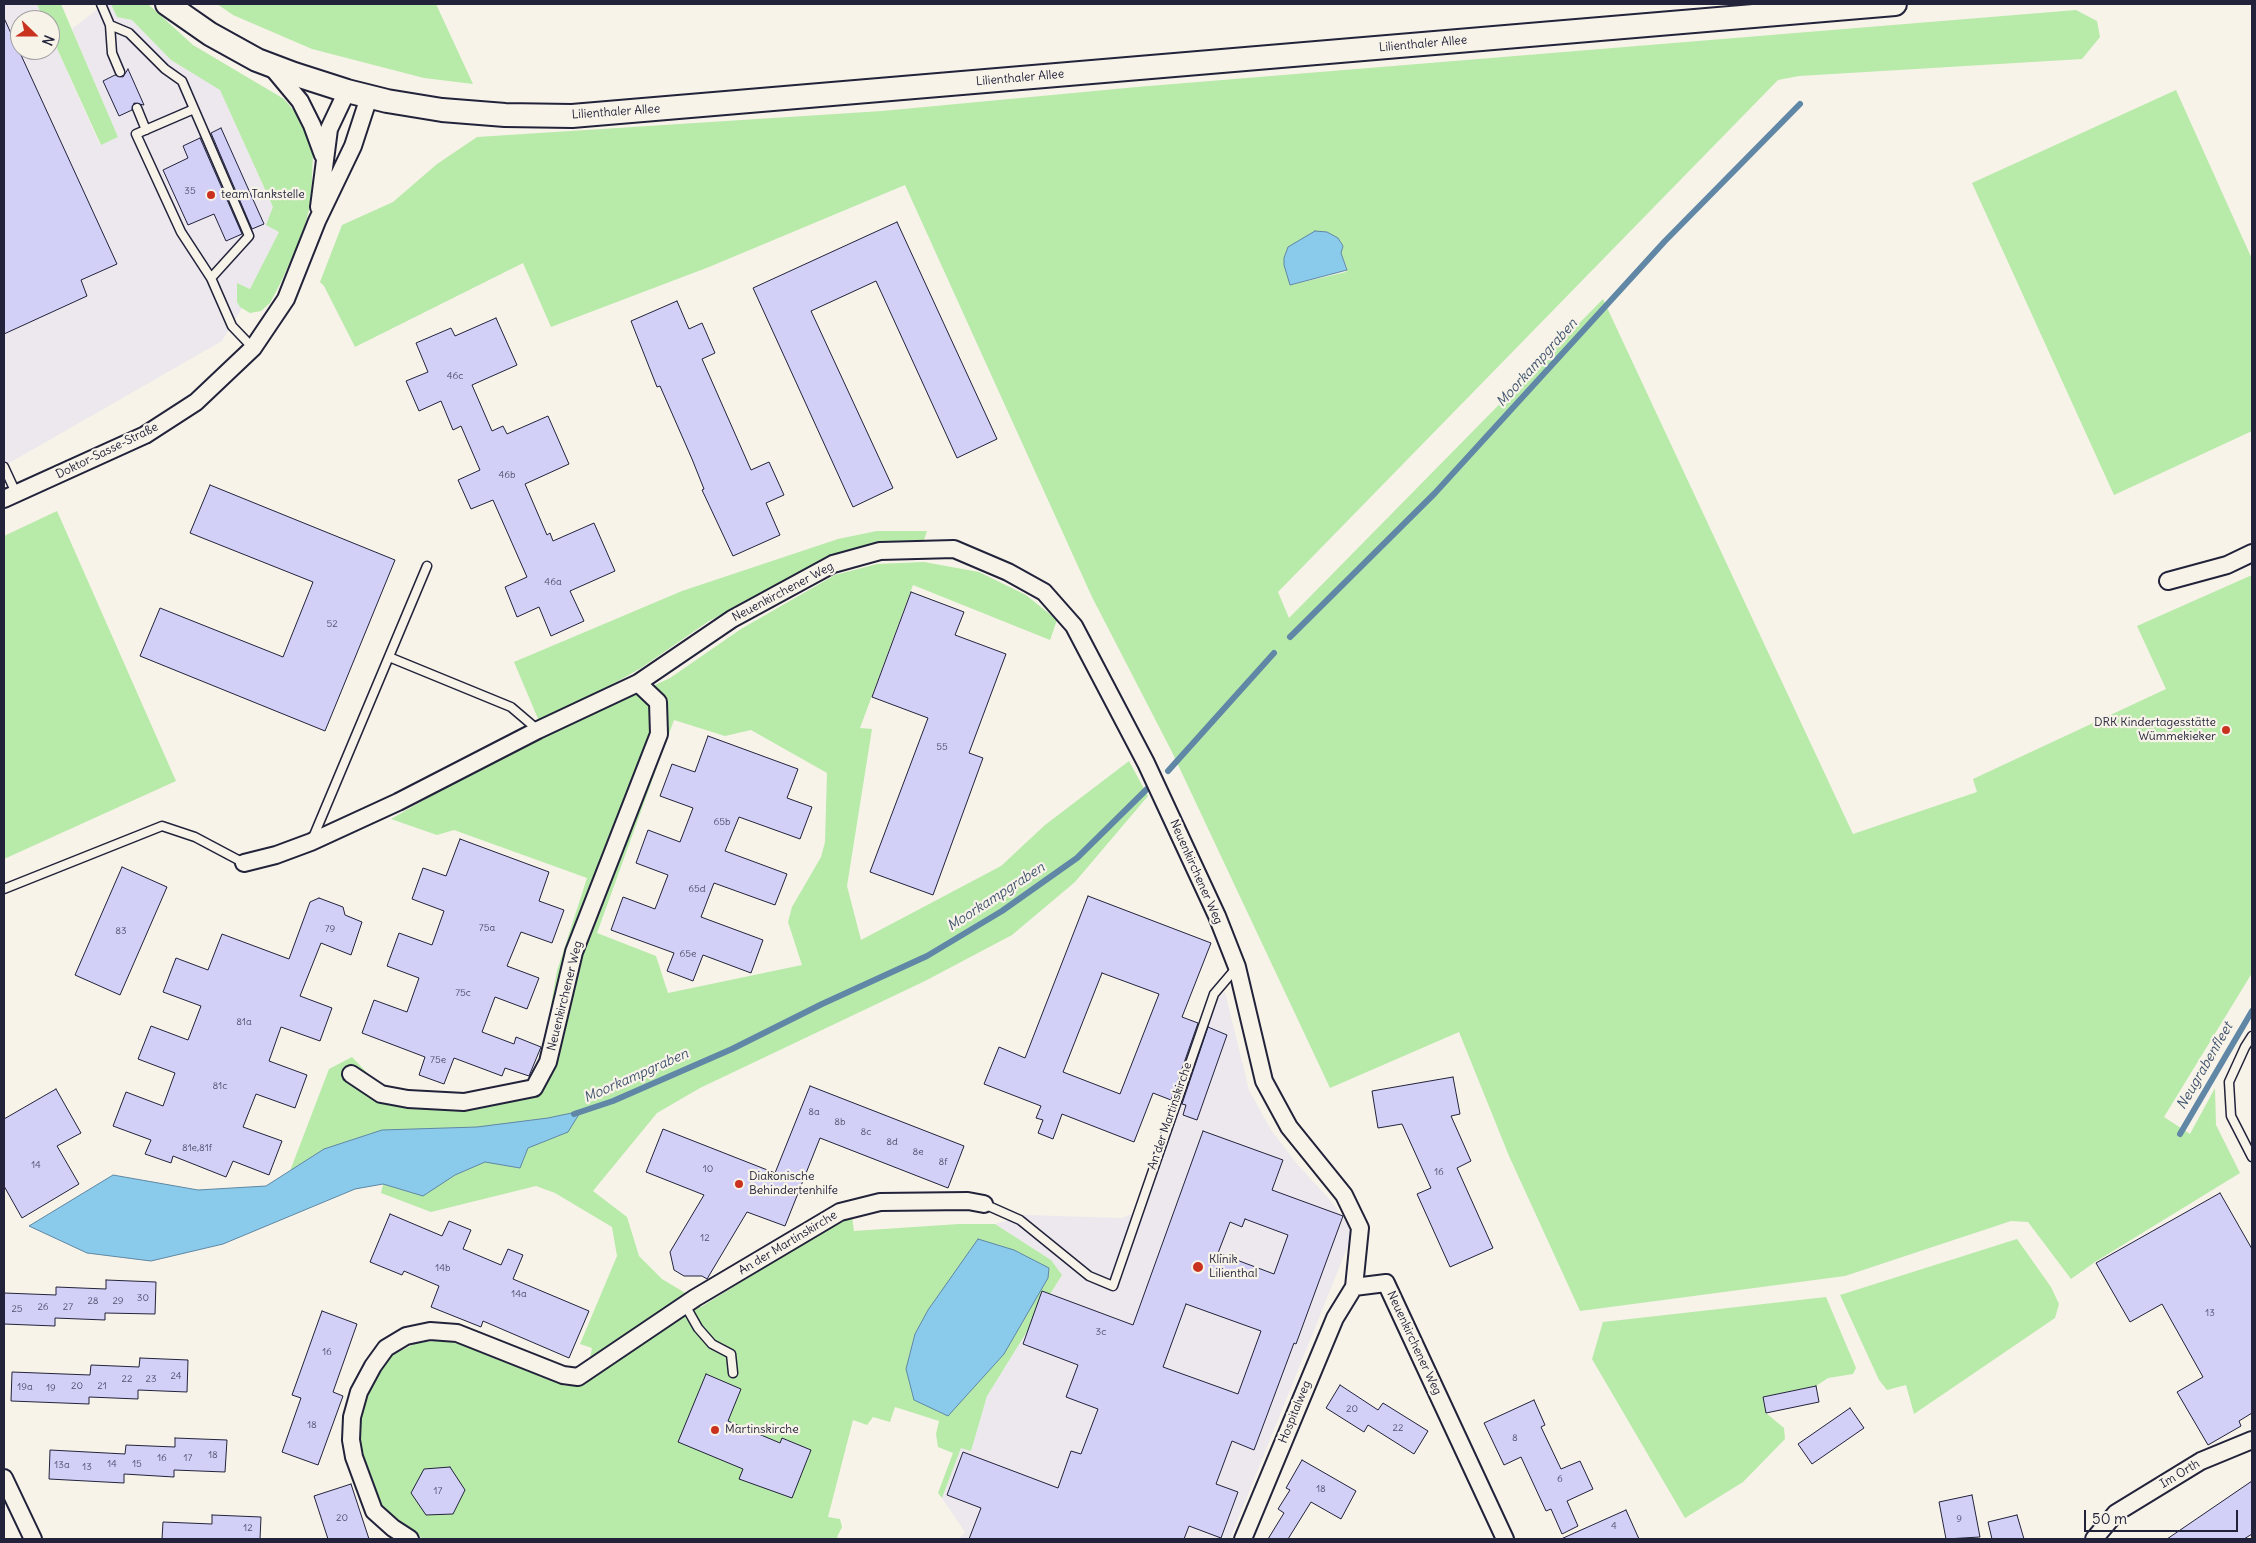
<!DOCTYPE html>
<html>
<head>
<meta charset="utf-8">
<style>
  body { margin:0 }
  #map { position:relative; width:2256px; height:1543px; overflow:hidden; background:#f7f3e8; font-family:Delius,sans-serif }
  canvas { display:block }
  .frame { position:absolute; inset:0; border:5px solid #22223b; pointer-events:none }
  .north { position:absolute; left:10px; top:10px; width:50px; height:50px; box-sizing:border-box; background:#f7f3e8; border:1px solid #a29fa3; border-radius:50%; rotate:112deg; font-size:14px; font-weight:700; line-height:20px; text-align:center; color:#22223b }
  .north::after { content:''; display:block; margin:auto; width:18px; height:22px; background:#c8321e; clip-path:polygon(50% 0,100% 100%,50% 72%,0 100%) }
  .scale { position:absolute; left:2084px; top:1510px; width:154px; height:22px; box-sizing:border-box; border:2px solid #22223b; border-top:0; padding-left:6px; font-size:15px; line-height:18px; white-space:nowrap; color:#22223b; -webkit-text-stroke:4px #f7f3e8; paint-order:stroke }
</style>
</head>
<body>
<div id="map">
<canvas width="2256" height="1543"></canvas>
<div class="frame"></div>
<div class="north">N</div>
<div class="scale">50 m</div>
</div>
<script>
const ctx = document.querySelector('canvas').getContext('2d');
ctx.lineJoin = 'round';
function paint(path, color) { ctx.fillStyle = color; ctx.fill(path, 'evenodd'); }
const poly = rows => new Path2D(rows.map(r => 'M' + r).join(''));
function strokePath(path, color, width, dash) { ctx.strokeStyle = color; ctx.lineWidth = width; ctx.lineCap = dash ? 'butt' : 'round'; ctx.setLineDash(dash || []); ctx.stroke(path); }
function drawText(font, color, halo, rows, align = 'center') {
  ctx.font = font + ' Delius,sans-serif'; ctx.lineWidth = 4.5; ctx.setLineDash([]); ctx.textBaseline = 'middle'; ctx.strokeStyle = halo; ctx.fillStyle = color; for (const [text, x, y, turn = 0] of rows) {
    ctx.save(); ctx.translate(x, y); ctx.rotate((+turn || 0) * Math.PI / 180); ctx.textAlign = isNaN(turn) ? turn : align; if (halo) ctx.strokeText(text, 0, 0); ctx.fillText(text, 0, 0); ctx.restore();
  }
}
const built = poly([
  [4,4,37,4,44,20,20,20,20,50,50,50,50,33,100,145,118,137,72,29,104,4,111,4,117,17,132,20,171,60,216,87,220,90,273,207,279,232,250,289,237,283,237,302,242,308,222,341,4,466],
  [1225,992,1249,1090,1271,1130,1298,1165,1330,1200,1347,1224,1352,1236,1230,1539,959,1539,965,1532,942,1498,961,1447,971,1451,987,1396,1062,1275,1051,1260,995,1224,1026,1215,1122,1218,1141,1210,1216,999]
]);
const green = poly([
  [37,4,61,4,118,137,101,145,50,33,50,20,44,20],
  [111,4,148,4,193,45,284,99,296,113,305,130,313,153,311,202,303,233,281,282,270,303,261,311,250,313,240,307,237,302,237,283,250,289,279,232,266,225,273,207,220,90,171,60,132,20,117,17],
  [217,4,436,4,473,84,424,78,312,49,233,15],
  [2076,10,2097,21,2100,37,2082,59,1799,76,1778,80,1278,592,1289,618,1603,299,1853,834,1977,792,1973,779,2166,689,2137,626,2252,575,2252,973,2164,1117,2190,1134,2215,1088,2216,1125,2240,1173,2095,1262,2071,1279,2028,1222,2011,1221,1845,1276,1580,1311,1509,1156,1459,1032,1330,1088,1172,752,1092,597,905,185,709,267,551,327,523,263,355,347,324,286,320,282,342,225,393,202,437,164,477,137,882,111,1137,87],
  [1327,232,1338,238,1343,246,1341,253,1347,268,1346,272,1290,285],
  [2176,90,2252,259,2252,431,2114,495,1972,183],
  [57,511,176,781,4,859,4,536],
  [877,531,927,531,923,543,872,544,834,557,709,621,641,668,604,689,539,721,514,662,682,591,838,539],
  [924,562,979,572,1026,595,1057,620,1050,640,913,585,860,728,872,729,847,886,861,940,1001,866,1045,825,1129,761,1148,796,1075,882,1012,935,925,981,700,1088,657,1113,593,1191,627,1217,639,1256,662,1279,687,1294,701,1307,813,1237,852,1216,854,1231,959,1224,995,1224,1051,1260,1062,1275,987,1396,971,1451,961,1448,942,1498,938,1493,953,1453,938,1447,936,1434,939,1421,895,1407,890,1422,873,1417,867,1425,853,1420,828,1517,840,1519,842,1527,837,1537,840,1539,423,1539,387,1515,374,1495,358,1449,359,1421,370,1383,385,1359,416,1343,444,1340,470,1347,565,1386,585,1384,592,1348,580,1344,617,1256,612,1227,555,1193,536,1186,431,1212,381,1193,383,1184,355,1189,223,1244,151,1261,87,1253,29,1226,113,1175,198,1190,266,1186,290,1171,329,1069,352,1057,374,1080,398,1090,460,1093,485,1091,530,1084,541,1062,557,971,587,878,454,830,437,835,391,819,484,765,670,678,741,629,835,575,877,564],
  [674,720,725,736,751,730,827,773,825,842,821,857,792,907,788,922,802,965,668,993,656,956,597,933],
  [2017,1239,2051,1287,2059,1304,2055,1318,1914,1414,1906,1385,1887,1390,1879,1380,1840,1295],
  [1826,1297,1856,1368,1853,1374,1828,1378,1816,1386,1763,1397,1766,1413,1784,1428,1785,1439,1743,1482,1685,1518,1592,1359,1603,1322]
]);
const water = poly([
  [1315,231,1327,232,1338,238,1343,246,1341,253,1347,270,1290,285,1284,265,1284,258,1288,247,1315,231],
  [581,1111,568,1132,528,1148,520,1168,485,1162,455,1175,423,1196,383,1184,355,1189,223,1244,151,1261,87,1253,29,1226,113,1175,198,1190,266,1186,324,1149,382,1130,477,1127,548,1118,581,1111],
  [978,1239,1014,1250,1049,1268,1048,1278,1004,1354,948,1416,914,1400,906,1369,915,1334,928,1310,978,1239]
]);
const stream = poly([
  [1290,637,1435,493,1665,241,1800,104],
  [1168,771,1274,653],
  [574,1114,613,1101,732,1049,822,1004,927,956,1002,911,1077,858,1147,789],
  [2180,1134,2252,1011]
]);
const building = poly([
  [4,18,117,264,81,280,87,296,4,334,4,18],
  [128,69,144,105,134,103,132,110,119,116,103,81,115,75,123,77,128,69],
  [221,128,264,224,252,229,211,133,221,128],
  [200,138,242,234,226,241,214,214,188,225,163,170,188,158,183,146,200,138],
  [897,222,997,439,957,458,876,281,811,311,893,488,853,507,753,288,897,222],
  [677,301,689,329,702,323,715,353,702,359,751,470,769,462,784,495,766,503,780,535,733,556,702,490,704,489,692,459,660,386,657,387,631,321,677,301],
  [496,318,517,365,472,385,492,431,503,426,507,434,548,416,569,464,525,484,547,535,550,533,553,541,594,523,615,571,570,591,584,621,551,636,539,607,517,617,505,587,527,577,493,500,471,509,458,480,480,470,461,426,453,430,441,401,419,411,406,381,428,372,416,343,451,328,455,336,496,318],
  [210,485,395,560,325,731,140,656,160,608,283,657,313,582,190,533,210,485],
  [911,592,964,612,955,635,1006,654,969,753,983,758,933,895,870,872,928,718,872,697,911,592],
  [708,736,798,769,787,798,812,807,800,839,739,817,725,851,787,874,775,905,714,883,701,917,763,940,751,973,703,955,693,981,667,971,674,953,611,930,623,897,655,909,668,875,636,863,648,830,680,842,693,808,660,796,672,764,695,772,708,736],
  [460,839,549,872,539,901,564,910,552,943,521,932,507,966,539,978,527,1009,495,997,482,1032,514,1044,516,1037,541,1047,529,1076,505,1068,502,1076,454,1058,444,1084,419,1075,425,1057,362,1033,374,1000,407,1012,419,978,387,966,399,933,432,945,444,911,412,899,423,868,446,876,460,839],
  [122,867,167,887,120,995,75,975,122,867],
  [1088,896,1211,943,1182,1017,1198,1023,1171,1100,1153,1093,1134,1142,1062,1114,1053,1139,1038,1133,1043,1120,1036,1118,1041,1106,984,1084,999,1047,1025,1058,1088,896],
  [1102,973,1159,994,1120,1094,1063,1072,1102,973],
  [319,898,343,907,345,915,362,922,351,955,321,943,300,996,332,1008,320,1041,281,1027,269,1061,307,1075,295,1108,256,1094,243,1127,282,1141,269,1175,233,1161,226,1177,173,1156,171,1163,145,1154,151,1140,113,1126,126,1092,163,1106,175,1073,138,1059,151,1026,188,1040,201,1006,163,992,176,958,208,970,222,934,289,959,310,902,319,898],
  [1208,1027,1227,1035,1197,1120,1183,1115,1186,1105,1182,1104,1208,1027],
  [1453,1077,1460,1114,1451,1116,1471,1161,1457,1168,1493,1248,1450,1267,1417,1194,1431,1188,1402,1124,1378,1128,1372,1091,1453,1077],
  [810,1086,964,1146,948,1188,820,1138,785,1226,747,1212,707,1279,702,1276,684,1276,674,1270,670,1252,704,1195,646,1172,663,1129,775,1173,810,1086],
  [56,1089,81,1133,57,1146,79,1184,22,1218,4,1186,4,1119,56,1089],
  [1203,1131,1283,1160,1272,1190,1343,1216,1296,1344,1294,1343,1254,1450,1232,1441,1216,1484,1238,1492,1221,1538,1189,1526,1184,1539,969,1539,981,1508,947,1495,963,1452,1058,1488,1071,1451,1081,1454,1098,1409,1066,1397,1078,1365,1023,1344,1042,1291,1133,1325,1203,1131],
  [1245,1219,1288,1235,1274,1274,1218,1253,1230,1222,1242,1227,1245,1219],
  [1186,1304,1261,1331,1238,1394,1163,1367,1186,1304],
  [2220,1193,2252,1249,2252,1413,2239,1421,2241,1426,2208,1445,2177,1392,2203,1377,2162,1304,2130,1322,2096,1263,2220,1193],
  [390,1214,442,1236,449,1221,471,1230,463,1249,501,1265,508,1249,523,1255,513,1279,589,1311,569,1358,483,1321,481,1327,431,1307,439,1286,404,1271,402,1275,370,1262,390,1214],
  [106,1280,156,1282,155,1314,105,1313,105,1320,55,1318,55,1326,4,1324,4,1293,56,1295,56,1287,106,1289,106,1280],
  [322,1311,357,1324,333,1392,343,1396,318,1465,282,1452,301,1398,292,1395,322,1311],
  [140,1358,188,1360,187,1392,138,1390,138,1399,89,1397,89,1404,11,1401,12,1372,90,1375,91,1365,139,1367,140,1358],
  [706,1374,741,1389,728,1421,780,1443,782,1438,811,1450,792,1498,739,1479,743,1469,678,1442,706,1374],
  [1340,1385,1378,1410,1383,1403,1428,1431,1414,1454,1368,1425,1364,1432,1326,1408,1340,1385],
  [1816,1386,1819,1402,1766,1413,1763,1397,1816,1386],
  [1534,1400,1545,1425,1541,1427,1561,1469,1580,1461,1593,1489,1567,1501,1578,1526,1562,1534,1551,1509,1546,1511,1521,1457,1504,1465,1484,1423,1534,1400],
  [1850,1408,1864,1428,1812,1464,1798,1444,1850,1408],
  [175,1438,227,1440,225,1472,174,1470,174,1477,124,1474,124,1483,49,1479,50,1450,125,1454,126,1445,175,1447,175,1438],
  [1302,1460,1356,1491,1341,1519,1311,1502,1288,1539,1268,1539,1284,1513,1278,1509,1290,1490,1286,1488,1302,1460],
  [450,1467,465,1490,453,1514,426,1515,411,1493,424,1469,450,1467],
  [2252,1481,2252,1534,2244,1539,2167,1539,2252,1481],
  [351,1484,369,1539,328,1539,314,1496,351,1484],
  [1972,1495,1980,1537,1946,1539,1939,1502,1972,1495],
  [1626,1510,1639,1539,1561,1539,1626,1510],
  [212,1515,261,1517,260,1539,162,1539,163,1522,212,1524,212,1515],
  [2017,1515,2024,1539,1992,1539,1988,1522,2017,1515]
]);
const lane = poly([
  [101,4,110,25,112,53,120,72],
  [110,25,129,33,165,69,182,81,249,236,211,278],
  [137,108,146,130],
  [194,109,136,134,181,232,211,278,232,326,253,348],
  [4,467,16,493],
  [389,657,511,707,538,730],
  [312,840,427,566],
  [4,889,162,826,195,837,244,863],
  [2252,1036,2245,1047,2229,1082,2231,1116,2252,1157],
  [984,1204,1020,1220,1089,1276,1113,1286,1214,994,1237,967],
  [685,1305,698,1328,712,1344,731,1354,733,1373]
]);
const street = poly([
  [270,65,300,101,312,125,323,155],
  [319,207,329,129,347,91],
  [4,499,145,435,196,402,253,348,286,299,317,221,353,146,369,97],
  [2168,581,2227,565,2252,553],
  [244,863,276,855,311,842,398,802,538,730,638,683,732,619,833,564,880,551,954,549,1008,572,1044,592,1074,626,1146,763,1217,916,1237,967,1264,1081,1289,1127,1344,1195,1360,1228,1354,1287,1386,1283,1505,1539],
  [351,1074,381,1094,408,1099,464,1102,534,1088,548,1062,574,952,659,734,658,702,638,683],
  [4,1478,33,1539],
  [410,1539,393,1528,374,1511,354,1457,351,1440,352,1417,359,1392,373,1366,386,1348,406,1336,430,1331,457,1333,563,1375,578,1377,695,1298,840,1212,880,1202,968,1201,984,1204],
  [1243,1539,1335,1318,1354,1287],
  [2094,1539,2116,1513,2201,1461,2252,1440]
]);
const secondary = poly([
  [167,4,210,34,257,60,294,74,347,91,387,101,442,110,505,115,572,116,1895,4]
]);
const markers = [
  [211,195,5,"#c8321e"],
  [2226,730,5,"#c8321e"],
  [739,1184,5,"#c8321e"],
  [1198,1267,6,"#c8321e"],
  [715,1430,5,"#c8321e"]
];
const numberNames = [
  ["35",190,191],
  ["46c",455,376],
  ["46b",507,475],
  ["46a",553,582],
  ["52",332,624],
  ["55",942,747],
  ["65b",722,822],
  ["65d",697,889],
  ["75a",487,928],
  ["79",330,929],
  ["83",121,931],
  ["65e",688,954],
  ["75c",463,993],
  ["81a",244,1022],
  ["75e",438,1060],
  ["81c",220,1086],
  ["8a",814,1112],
  ["8b",840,1122],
  ["8c",866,1132],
  ["8d",892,1142],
  ["81e,81f",197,1148],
  ["8e",918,1152],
  ["8f",943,1162],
  ["14",36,1165],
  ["10",708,1169],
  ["16",1439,1172],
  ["12",705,1238],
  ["14b",443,1268],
  ["14a",519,1294],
  ["30",143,1298],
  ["28",93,1301],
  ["29",118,1301],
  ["26",43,1307],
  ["27",68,1307],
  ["25",17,1309],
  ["13",2210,1313],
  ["3c",1101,1332],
  ["16",327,1352],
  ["24",176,1376],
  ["22",127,1379],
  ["23",151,1379],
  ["20",77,1386],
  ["21",102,1386],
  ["19a",25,1387],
  ["19",51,1388],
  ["20",1352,1409],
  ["18",312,1425],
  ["22",1398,1428],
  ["8",1515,1438],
  ["18",213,1455],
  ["16",162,1458],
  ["17",188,1458],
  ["14",112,1464],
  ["15",137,1464],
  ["13a",62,1465],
  ["13",87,1467],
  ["6",1560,1479],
  ["18",1321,1489],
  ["17",438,1491],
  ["20",342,1518],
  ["9",1959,1519],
  ["4",1614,1526],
  ["12",248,1528]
];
const streetNames = [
  ["Lilienthaler Allee",1423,44,-5],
  ["Lilienthaler Allee",1020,78,-5],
  ["Lilienthaler Allee",616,112,-4],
  ["Doktor-Sasse-Straße",107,451,-26],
  ["Neuenkirchener Weg",783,592,-28],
  ["Neuenkirchener Weg",1196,872,66],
  ["Neuenkirchener Weg",565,996,-76],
  ["An der Martinskirche",1170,1116,-71],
  ["An der Martinskirche",788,1243,-31],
  ["Neuenkirchener Weg",1414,1343,65],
  ["Hospitalweg",1295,1412,-68],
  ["Im Orth",2180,1474,-31]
];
const poiNames = [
  ["team Tankstelle",221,195],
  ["DRK Kindertagesstätte",2216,723,"right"],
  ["Wümmekieker",2216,737,"right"],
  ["Diakonische",749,1177],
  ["Behindertenhilfe",749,1191],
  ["Klinik",1209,1260],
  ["Lilienthal",1209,1274],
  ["Martinskirche",725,1430]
];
const waterNames = [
  ["Moorkampgraben",1537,363,-48],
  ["Moorkampgraben",996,897,-33],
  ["Neugrabenfleet",2205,1066,-60],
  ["Moorkampgraben",636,1076,-24]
];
paint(built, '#ece8ed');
paint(green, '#b8eaaa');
paint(water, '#8acbeb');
strokePath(water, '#6087a5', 1);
strokePath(stream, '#6087a5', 6);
paint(building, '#d3d0f8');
strokePath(building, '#22223b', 1);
strokePath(lane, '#22223b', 11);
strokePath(street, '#22223b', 20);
strokePath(secondary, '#22223b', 26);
strokePath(lane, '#f7f3e8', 8);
strokePath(street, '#f7f3e8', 16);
strokePath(secondary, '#f7f3e8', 22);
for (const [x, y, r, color] of markers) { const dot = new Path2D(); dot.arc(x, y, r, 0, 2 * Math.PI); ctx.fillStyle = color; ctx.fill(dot); strokePath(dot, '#f7f3e8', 2); }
drawText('10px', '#4e4e6a', null, numberNames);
drawText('12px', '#22223b', '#f7f3e8', streetNames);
drawText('12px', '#22223b', '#f7f3e8', poiNames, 'left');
drawText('italic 14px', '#415570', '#f7f3e8', waterNames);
</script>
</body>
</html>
